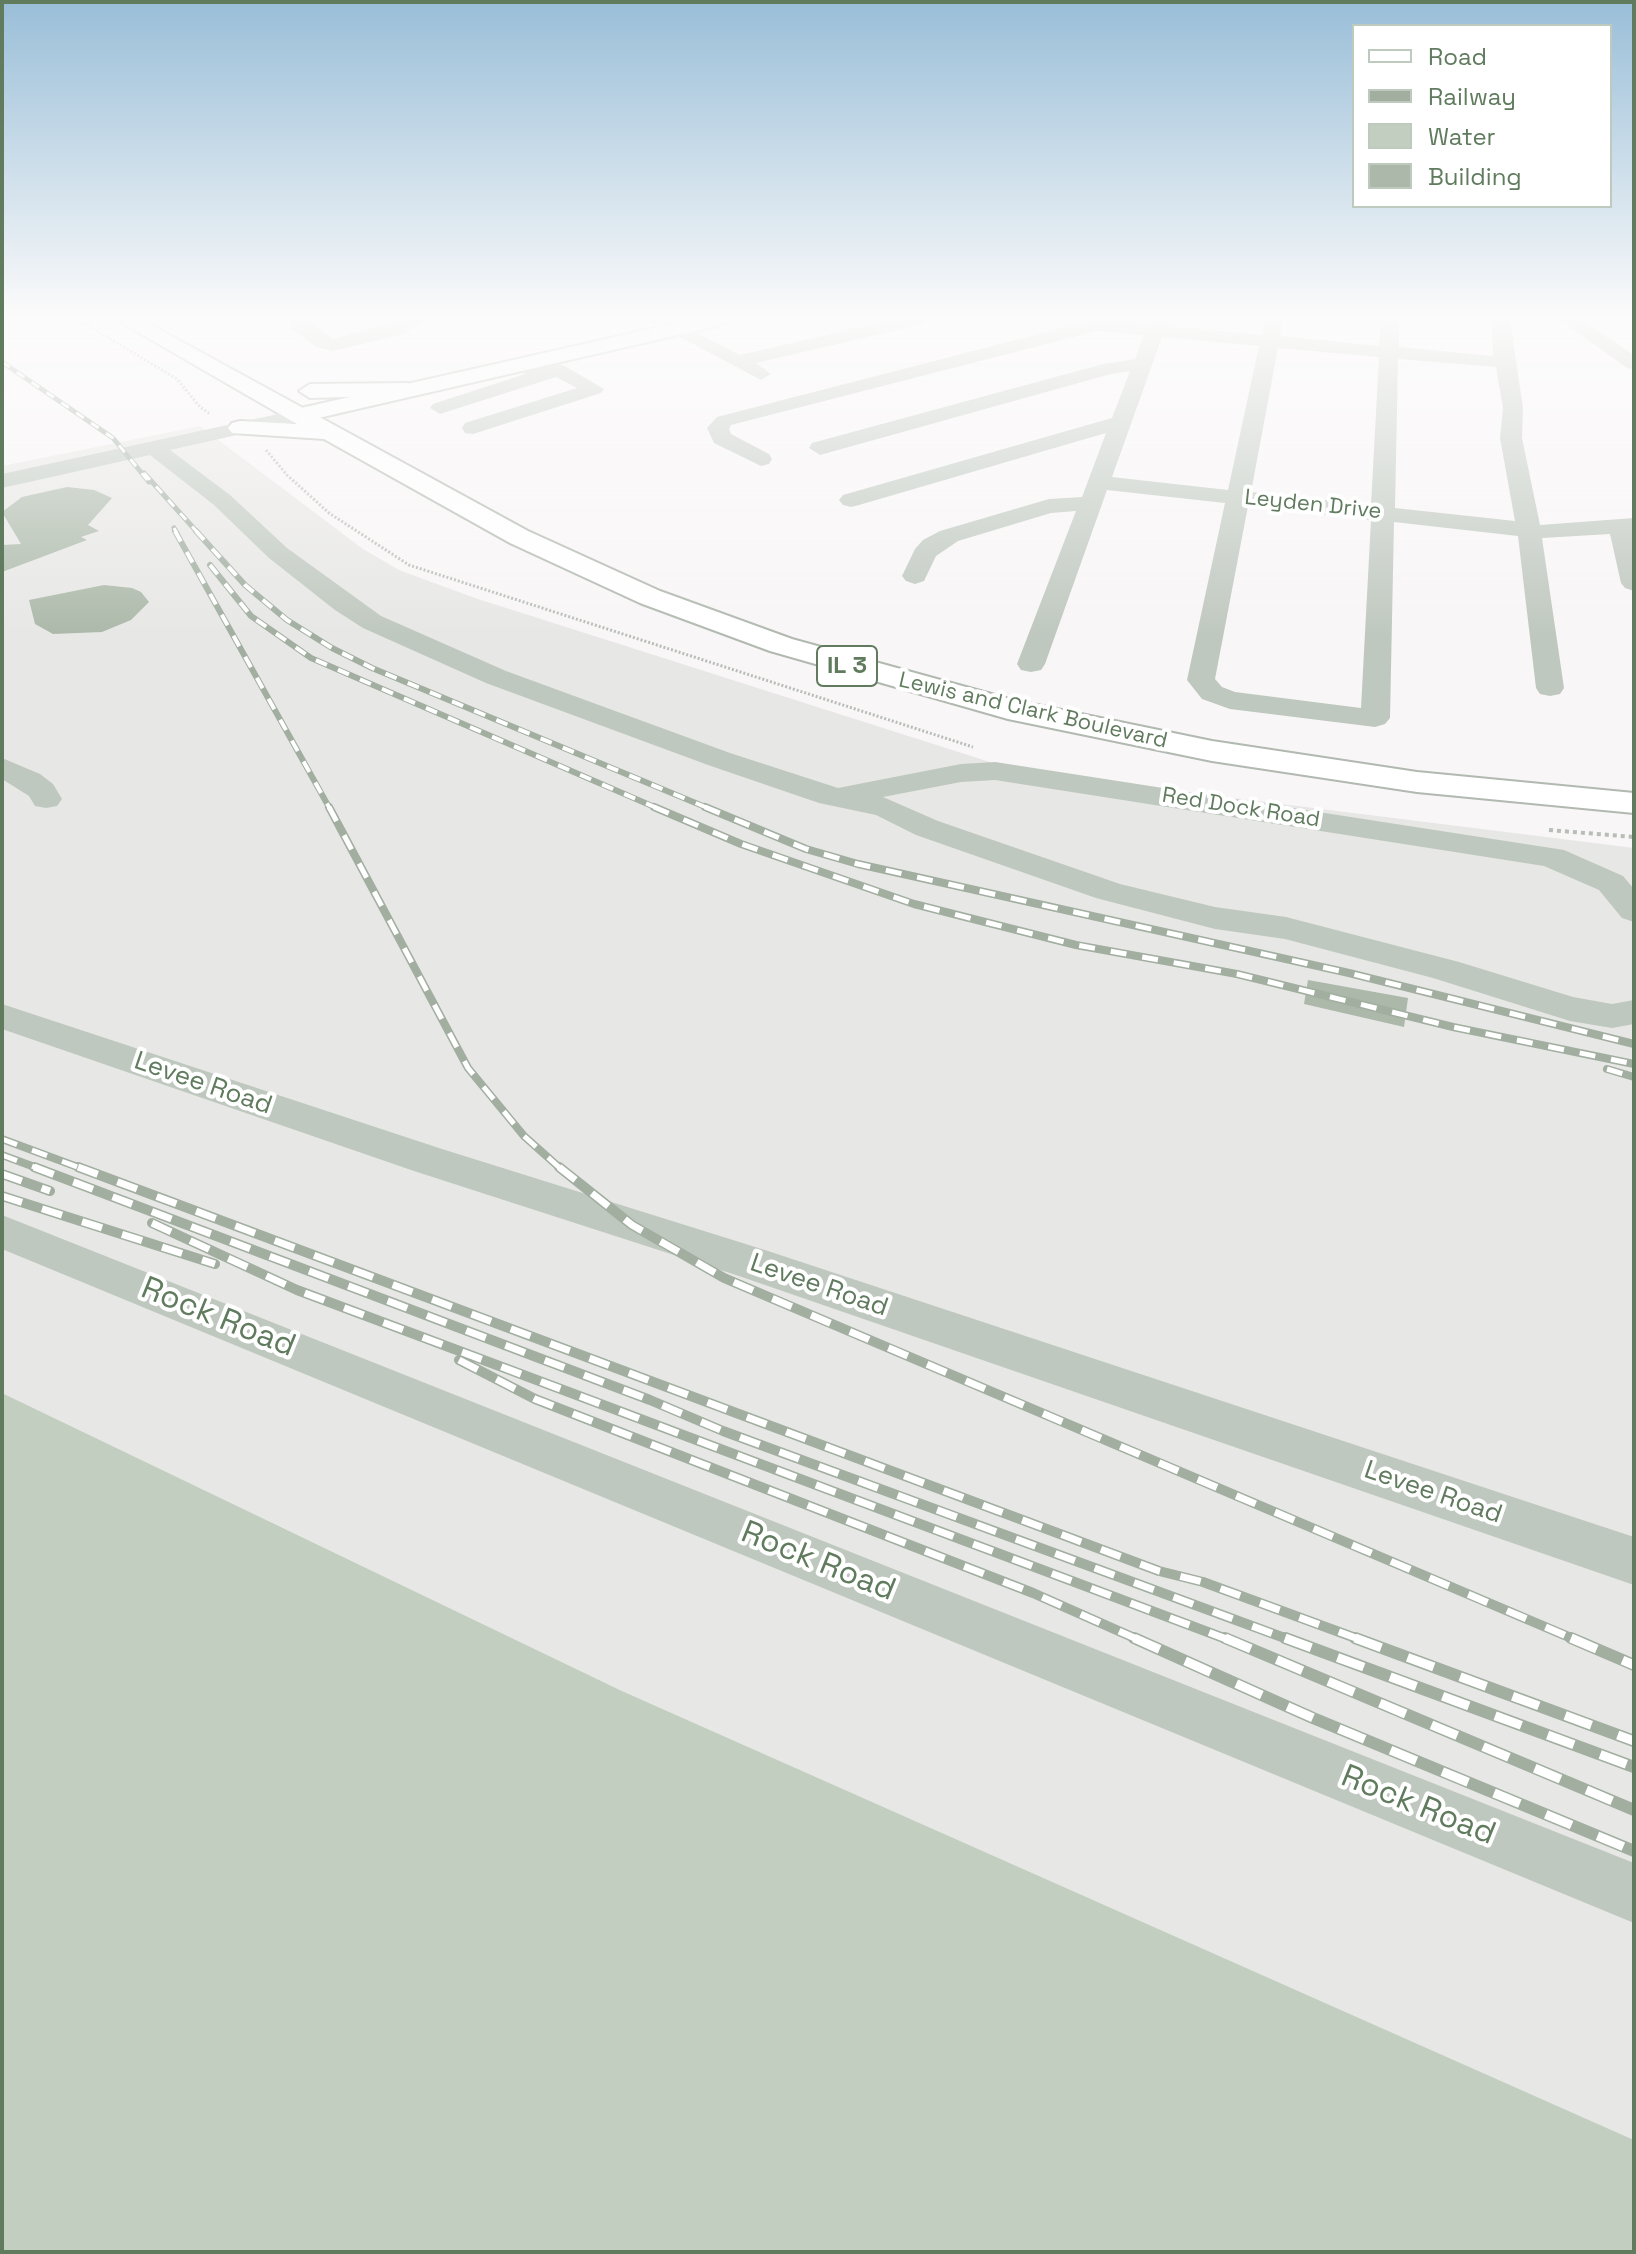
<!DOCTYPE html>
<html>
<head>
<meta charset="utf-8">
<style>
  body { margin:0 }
  #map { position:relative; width:1636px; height:2254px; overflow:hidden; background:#f9f6f7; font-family:"Space Grotesk",sans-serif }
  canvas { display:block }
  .frame { position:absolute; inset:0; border:4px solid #607b5e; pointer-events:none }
  .legend { position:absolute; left:1352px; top:24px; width:260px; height:184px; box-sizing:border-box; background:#fff; border:2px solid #bfcabf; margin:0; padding:10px 14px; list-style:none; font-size:24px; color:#607b5e }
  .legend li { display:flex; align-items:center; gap:16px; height:40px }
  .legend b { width:40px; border:2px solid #bfcabf }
</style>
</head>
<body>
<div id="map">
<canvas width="1636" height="2254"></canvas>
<div class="frame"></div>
<ul class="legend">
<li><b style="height:10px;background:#fff"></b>Road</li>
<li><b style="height:10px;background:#a1aea0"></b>Railway</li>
<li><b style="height:22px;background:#c2cebf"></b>Water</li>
<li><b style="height:22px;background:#acb9aa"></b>Building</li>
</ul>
</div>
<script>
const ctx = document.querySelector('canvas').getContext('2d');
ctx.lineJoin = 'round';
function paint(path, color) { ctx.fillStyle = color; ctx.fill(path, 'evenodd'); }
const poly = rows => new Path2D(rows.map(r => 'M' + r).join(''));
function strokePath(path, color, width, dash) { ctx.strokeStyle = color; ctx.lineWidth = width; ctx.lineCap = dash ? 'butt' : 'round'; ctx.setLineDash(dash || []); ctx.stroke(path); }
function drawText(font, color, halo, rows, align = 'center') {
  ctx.font = font + ' "Space Grotesk",sans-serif'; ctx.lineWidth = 8; ctx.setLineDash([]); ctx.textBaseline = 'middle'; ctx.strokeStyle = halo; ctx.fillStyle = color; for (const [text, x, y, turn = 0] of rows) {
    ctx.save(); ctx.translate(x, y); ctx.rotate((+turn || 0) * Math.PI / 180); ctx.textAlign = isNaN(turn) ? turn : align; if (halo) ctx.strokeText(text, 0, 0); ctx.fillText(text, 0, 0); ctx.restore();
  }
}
const built = poly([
  [200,426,363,549,399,570,475,598,993,763,1097,781,1634,848,1634,2140,622,1691,2,1393,2,466]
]);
const water = poly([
  [2,1393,622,1691,1634,2140,1634,2252,2,2252]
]);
const building = poly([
  [67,487,94,490,112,498,88,525,99,531,81,537,87,540,2,572,2,545,21,544,2,512,22,497],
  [104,585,132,588,141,592,149,602,131,620,102,632,53,634,35,624,29,600],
  [1308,980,1408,998,1404,1027,1304,1004]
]);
const pathFar1 = poly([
  [79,320,177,379,200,407,210,414],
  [266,450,287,475,329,513,409,565,973,747]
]);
const path = poly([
  [1549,830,1634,837]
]);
const minor = poly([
  [290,320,308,320,333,339,402,320,426,320,403,334,333,351,316,347,291,328,290,320],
  [648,320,671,320,740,355,892,320,925,320,923,324,756,363,771,374,761,380,648,320],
  [1093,320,1125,320,1148,324,1150,320,1168,320,1166,326,1262,335,1265,320,1283,320,1280,336,1379,346,1381,320,1399,320,1399,347,1493,356,1492,320,1510,320,1523,408,1522,438,1540,525,1634,518,1634,591,1625,588,1621,583,1610,534,1542,538,1564,688,1560,694,1550,696,1540,694,1536,688,1518,536,1394,522,1390,718,1385,724,1375,727,1230,709,1202,699,1187,680,1225,503,1107,490,1045,664,1041,670,1031,672,1021,670,1017,664,1076,511,1051,513,958,541,936,556,924,581,915,584,906,581,902,576,915,549,923,540,940,531,1049,499,1082,497,1106,433,859,505,851,507,843,505,839,500,843,495,1112,418,1130,371,1111,374,820,455,809,448,812,443,1103,364,1135,359,1144,335,1097,331,731,425,729,429,731,434,769,454,772,459,769,464,761,466,714,443,707,428,717,417,1093,320],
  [1162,337,1259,346,1228,490,1112,477,1162,337],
  [1278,348,1379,357,1371,505,1251,492,1278,348],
  [1398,359,1496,367,1503,408,1500,438,1515,521,1395,508,1398,359],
  [1248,506,1371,520,1361,708,1235,692,1222,687,1215,679,1248,506],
  [1560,320,1581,320,1634,355,1634,370,1627,368,1560,320],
  [522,358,543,368,558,364,565,366,604,389,601,393,473,434,465,433,462,428,465,423,577,388,556,377,440,414,430,408,433,404,525,374,512,364,522,358],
  [301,409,308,411,311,415,308,419,170,450,230,495,287,548,381,616,506,671,730,753,838,788,961,764,995,762,1564,850,1623,876,1634,889,1634,922,1622,918,1599,890,1544,866,995,780,961,782,883,797,938,821,1120,884,1215,907,1286,917,1459,962,1573,997,1612,1004,1634,1000,1634,1024,1612,1028,1570,1021,1433,978,1285,939,1215,929,1096,898,916,835,876,815,819,803,708,765,486,683,363,628,335,610,269,558,214,505,150,455,2,488,2,474,301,409],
  [2,758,40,774,53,784,62,799,57,806,46,808,35,806,29,796,2,779,2,758],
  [2,1004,442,1149,768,1251,1634,1537,1634,1585,739,1276,414,1171,2,1029,2,1004],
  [2,1215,1634,1863,1634,1923,2,1249,2,1215]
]);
const major = poly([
  [690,320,727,320,717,326,301,422,293,420,289,415,293,410,301,408,690,320]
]);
const highway = poly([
  [117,320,142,320,528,531,660,591,792,639,1013,700,1212,741,1417,772,1634,793,1634,813,1417,792,1212,761,1008,719,770,651,640,603,510,543,324,439,232,433,228,428,232,423,240,421,297,424,117,320],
  [408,383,419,390,416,395,310,398,299,391,310,384,408,383]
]);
const railFar4 = poly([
  [2,362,113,438,149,482],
  [144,473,198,533],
  [174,528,177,533]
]);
const railFar3 = poly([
  [175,531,330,809],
  [196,531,245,585,287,620,332,648,372,668,710,809],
  [210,565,251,616,311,658,659,809]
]);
const railFar2 = poly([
  [329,807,468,1068,524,1136,561,1169],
  [654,807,741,844,914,904,1076,945,1237,974,1453,1027,1634,1064],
  [705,807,806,849,858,864,1349,973,1634,1044],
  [1607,1069,1634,1077],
  [2,1139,83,1169],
  [2,1155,40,1169]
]);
const railFar1 = poly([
  [34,1167,650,1400,723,1431,1290,1640],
  [78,1167,1159,1571,1203,1582,1361,1640],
  [559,1167,632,1225,724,1278,1576,1640],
  [2,1174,50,1191],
  [2,1196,215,1264],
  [152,1223,297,1290,1229,1640],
  [459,1360,535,1399,1033,1593,1139,1640]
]);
const rail = poly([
  [1134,1638,1313,1718,1634,1851],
  [1225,1638,1634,1810],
  [1285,1638,1634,1767],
  [1355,1638,1634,1741],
  [1571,1638,1634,1665]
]);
const farStreetnames = [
  ["Leyden Drive",1313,505,6],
  ["Lewis and Clark Boulevard",1033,711,13],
  ["Red Dock Road",1241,808,9]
];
const shields = [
  [847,666,60]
];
const shieldNames = [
  ["IL 3",847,666]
];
const streetNames = [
  ["Levee Road",203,1084,19],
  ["Levee Road",819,1286,19],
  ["Levee Road",1433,1493,19]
];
const nearStreetnames = [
  ["Rock Road",218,1318,22],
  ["Rock Road",818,1562,22],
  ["Rock Road",1418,1806,22]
];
paint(built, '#e7e7e5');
paint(water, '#c2cebf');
paint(building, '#acb9aa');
strokePath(major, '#b1bbb0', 4);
strokePath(highway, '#b1b9b0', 4);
strokePath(pathFar1, '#b8beb7', 3, [2, 2]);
strokePath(path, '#b8beb7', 4, [4, 4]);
paint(minor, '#bfc8bf');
paint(major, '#fff');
paint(highway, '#fff');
strokePath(railFar4, '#a1aea0', 5);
strokePath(railFar3, '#a1aea0', 6);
strokePath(railFar2, '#a1aea0', 8);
strokePath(railFar1, '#a1aea0', 10);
strokePath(rail, '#a1aea0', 12);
strokePath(railFar4, '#fff', 3, [9]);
strokePath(railFar3, '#fff', 4, [12]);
strokePath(railFar2, '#fff', 5, [16]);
strokePath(railFar1, '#fff', 7, [21]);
strokePath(rail, '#fff', 9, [28]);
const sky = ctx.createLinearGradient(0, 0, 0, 636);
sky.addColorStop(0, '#99bed8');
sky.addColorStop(0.5, '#fcfbfb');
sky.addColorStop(1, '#fcfbfb00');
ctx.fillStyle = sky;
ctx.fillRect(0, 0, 1636, 636);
drawText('22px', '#607b5e', '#fff', farStreetnames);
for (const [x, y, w] of shields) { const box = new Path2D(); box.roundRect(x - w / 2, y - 20, w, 40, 6); ctx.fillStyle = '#fff'; ctx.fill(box); strokePath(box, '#607b5e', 2); }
drawText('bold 24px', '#607b5e', null, shieldNames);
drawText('26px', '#607b5e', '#fff', streetNames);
drawText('32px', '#607b5e', '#fff', nearStreetnames);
</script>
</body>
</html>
